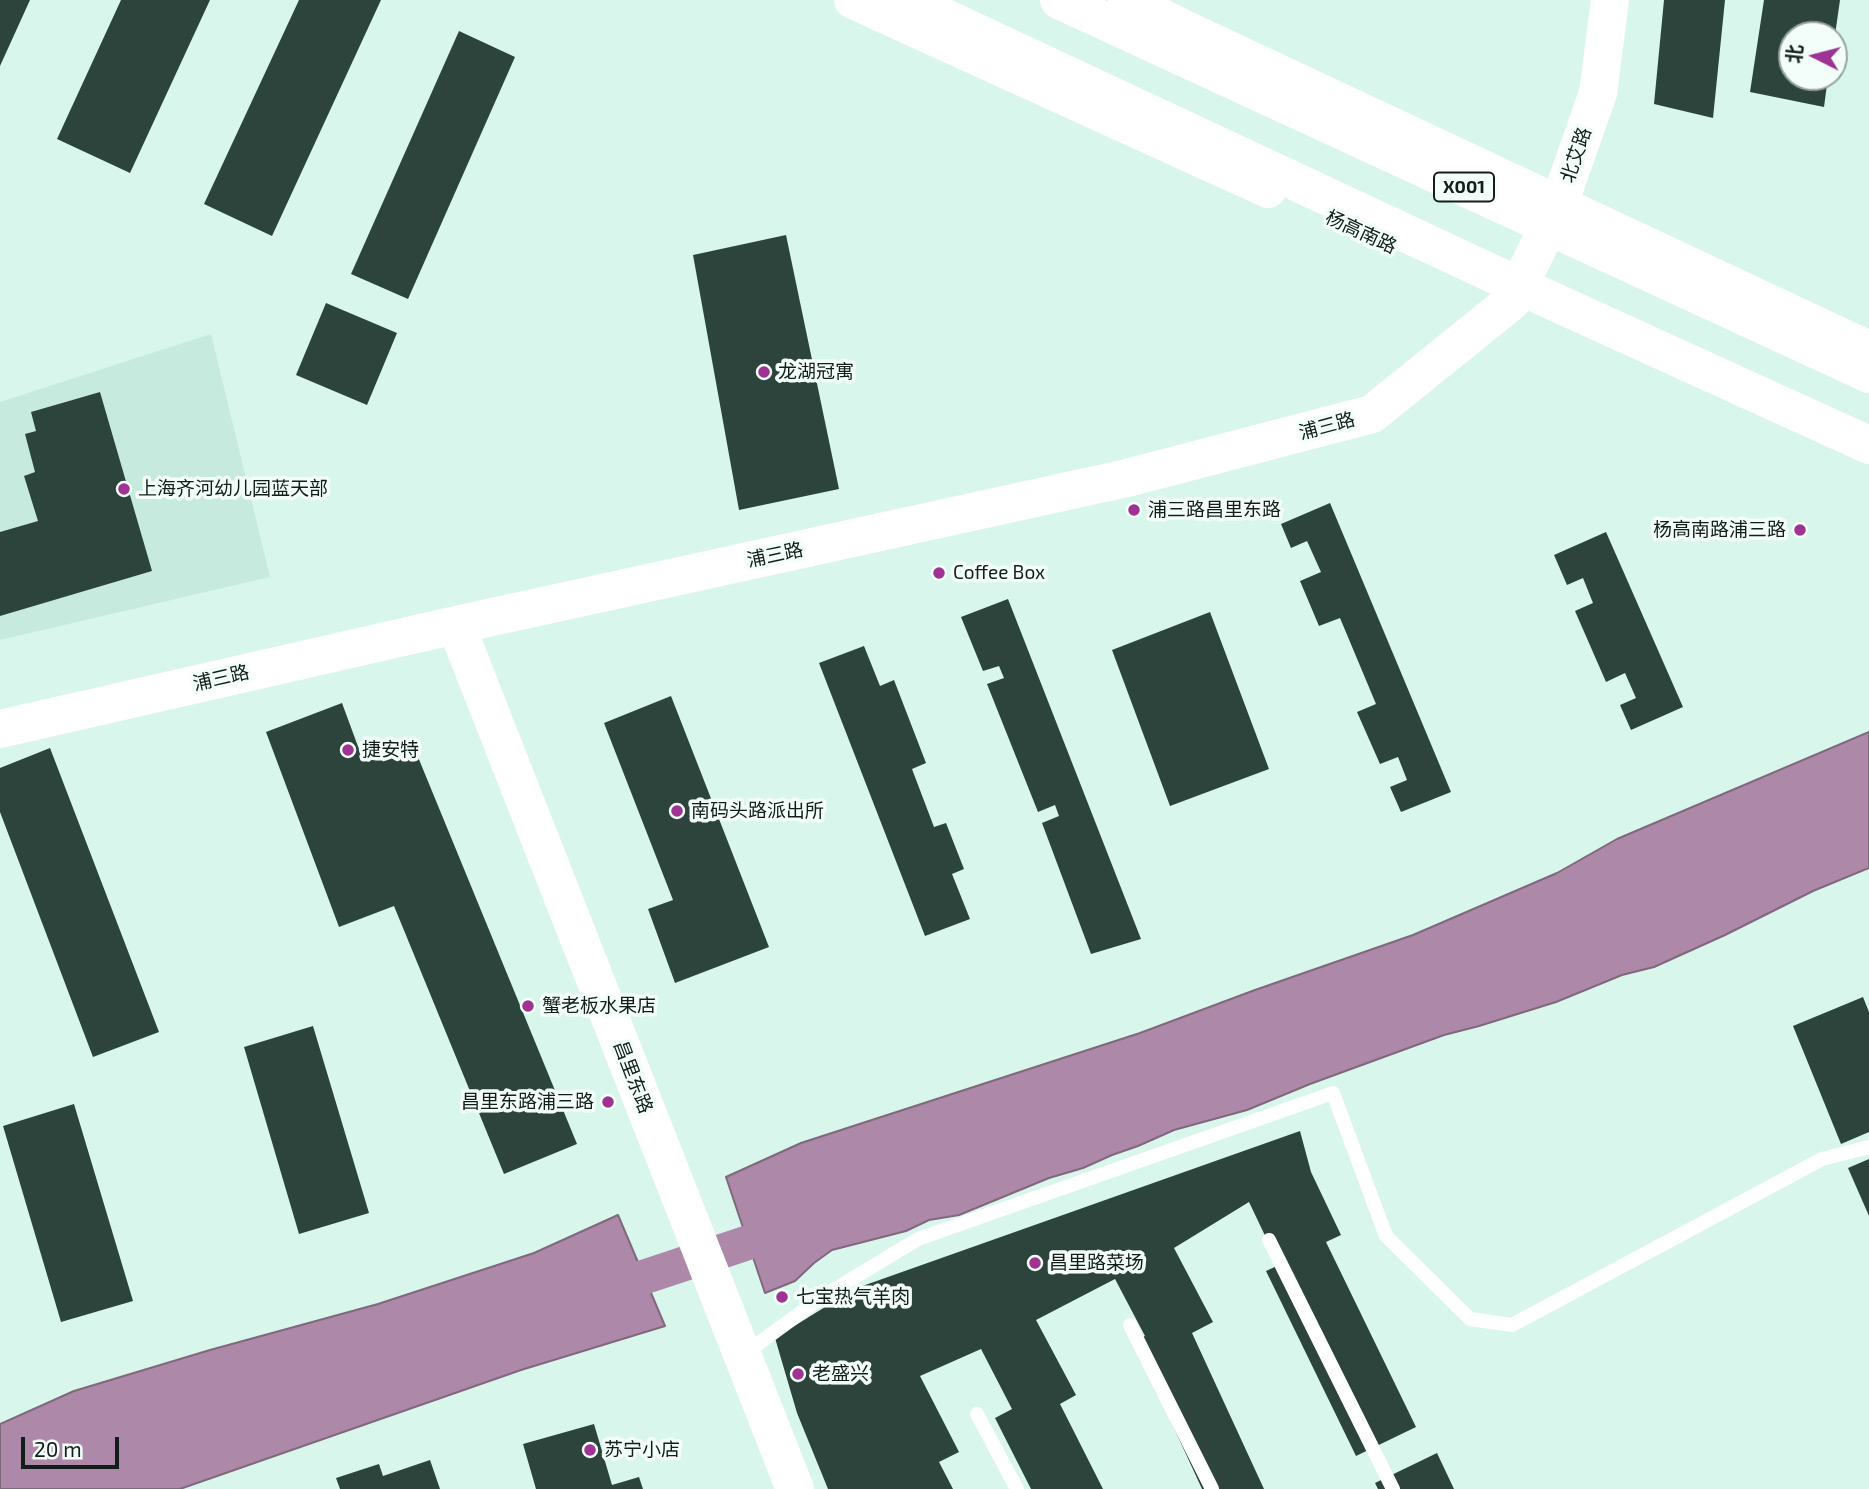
<!DOCTYPE html>
<html>
<head>
<meta charset="utf-8">
<style>
  body { margin:0 }
  #map { position:relative; width:1869px; height:1489px; overflow:hidden; background:#d9f6ec; font-family:"Exo 2","Noto Sans SC",sans-serif }
  canvas { display:block }
  .north { position:absolute; left:1778px; top:21px; width:70px; height:70px; box-sizing:border-box; background:#f3fefa; border:2px solid #99a4a0; border-radius:50%; rotate:276deg; font-size:19px; font-weight:700; line-height:28px; text-align:center; color:#131d1a }
  .north::after { content:''; display:block; margin:auto; width:24px; height:32px; background:#9e3394; clip-path:polygon(50% 0,100% 100%,50% 72%,0 100%) }
  .scale { position:absolute; left:21px; top:1437px; width:98px; height:32px; box-sizing:border-box; border:4px solid #131d1a; border-top:0; padding-left:9px; font-size:21px; line-height:24px; white-space:nowrap; color:#131d1a; -webkit-text-stroke:5px #f3fefa; paint-order:stroke }
</style>
</head>
<body>
<div id="map">
<canvas width="1869" height="1489"></canvas>
<div class="north">北</div>
<div class="scale">20 m</div>
</div>
<script>
const ctx = document.querySelector('canvas').getContext('2d');
ctx.lineJoin = 'round';
function paint(path, color) { ctx.fillStyle = color; ctx.fill(path, 'evenodd'); }
const poly = rows => new Path2D(rows.map(r => 'M' + r).join(''));
function strokePath(path, color, width, dash) { ctx.strokeStyle = color; ctx.lineWidth = width; ctx.lineCap = dash ? 'butt' : 'round'; ctx.setLineDash(dash || []); ctx.stroke(path); }
function drawText(font, color, halo, rows, align = 'center') {
  ctx.font = font + ' "Exo 2","Noto Sans SC",sans-serif'; ctx.lineWidth = 7; ctx.setLineDash([]); ctx.textBaseline = 'middle'; ctx.strokeStyle = halo; ctx.fillStyle = color; for (const [text, x, y, turn = 0] of rows) {
    ctx.save(); ctx.translate(x, y); ctx.rotate((+turn || 0) * Math.PI / 180); ctx.textAlign = isNaN(turn) ? turn : align; if (halo) ctx.strokeText(text, 0, 0); ctx.fillText(text, 0, 0); ctx.restore();
  }
}
const built = poly([
  [211,334,270,577,0,640,0,402]
]);
const water = poly([
  [1869,732,1869,868,1813,891,1725,935,1654,967,1622,975,1556,1002,1479,1026,1444,1035,1310,1084,1247,1110,1174,1130,1138,1146,1112,1155,1083,1168,1049,1178,959,1215,929,1220,906,1231,832,1250,814,1263,795,1281,765,1293,726,1177,801,1143,1140,1033,1255,990,1413,935,1557,873,1617,839,1869,732],
  [618,1215,665,1326,521,1370,180,1489,0,1489,0,1424,74,1391,210,1350,378,1304,534,1253,618,1215]
]);
const canal = poly([
  [599,1292,792,1228]
]);
const building = poly([
  [0,0,30,0,0,66],
  [121,0,210,0,130,173,57,139],
  [299,0,381,0,272,236,204,204],
  [1664,0,1725,0,1713,118,1654,104],
  [1764,0,1840,0,1835,35,1792,35,1792,77,1828,77,1824,107,1750,92],
  [459,31,515,57,408,299,351,274],
  [786,235,839,489,739,510,693,255],
  [326,303,397,333,367,405,296,375],
  [100,392,152,571,0,616,0,532,38,521,24,476,35,472,25,434,36,431,31,412],
  [1330,503,1451,792,1401,812,1390,787,1407,780,1398,757,1380,764,1357,712,1376,704,1340,618,1319,626,1300,581,1321,572,1307,541,1291,548,1281,524],
  [1606,532,1683,707,1631,730,1620,705,1636,698,1625,673,1606,682,1575,611,1593,603,1583,578,1567,585,1554,555],
  [1008,599,1141,939,1091,954,1042,823,1059,816,1055,805,1038,812,987,684,1004,678,999,666,983,671,961,617],
  [1210,612,1269,769,1170,806,1112,650],
  [864,646,880,686,894,680,926,763,912,769,934,827,946,823,964,869,952,874,970,919,925,936,819,663],
  [671,696,769,947,675,983,648,909,673,900,604,723],
  [342,703,363,760,411,740,577,1144,504,1174,394,906,339,927,266,732],
  [50,748,159,1032,93,1057,0,812,0,768],
  [1863,997,1869,1012,1869,1132,1841,1144,1793,1026],
  [313,1026,369,1213,299,1234,244,1047],
  [74,1104,133,1301,61,1322,3,1126],
  [1300,1131,1311,1172,1341,1235,1326,1242,1416,1427,1356,1456,1266,1271,1279,1265,1249,1202,1174,1248,1213,1322,1192,1333,1264,1489,1202,1489,1134,1341,1145,1336,1115,1279,1036,1320,1076,1395,1060,1404,1103,1489,1031,1489,995,1418,1012,1409,981,1349,920,1376,959,1452,939,1462,953,1489,828,1489,797,1413,775,1338,854,1289],
  [1869,1159,1869,1216,1848,1168],
  [594,1424,612,1485,639,1477,643,1489,536,1489,523,1444],
  [1437,1453,1454,1489,1378,1489,1375,1483],
  [430,1460,440,1489,340,1489,336,1478,379,1464,383,1476]
]);
const lane = poly([
  [1269,1240,1393,1489],
  [1130,1325,1212,1489],
  [743,1355,822,1297,918,1239,1333,1093,1386,1236,1470,1319,1512,1325,1822,1159,1869,1147],
  [977,1414,1017,1489]
]);
const secondary = poly([
  [456,625,795,1489],
  [0,729,456,625,1127,478,1372,414,1512,301,1559,204,1598,93,1610,0]
]);
const primary = poly([
  [853,0,1268,189],
  [1127,0,1182,28,1869,350]
]);
const highway = poly([
  [907,0,1491,273,1869,445],
  [1059,0,1869,374]
]);
const markers = [
  [764,372,7,"#9e3394"],
  [124,489,7,"#9e3394"],
  [1134,510,7,"#9e3394"],
  [1800,530,7,"#9e3394"],
  [939,573,7,"#9e3394"],
  [348,750,7,"#9e3394"],
  [677,811,7,"#9e3394"],
  [528,1006,7,"#9e3394"],
  [608,1102,7,"#9e3394"],
  [1035,1263,7,"#9e3394"],
  [782,1297,7,"#9e3394"],
  [798,1374,7,"#9e3394"],
  [590,1450,7,"#9e3394"]
];
const shields = [
  [1464,187,60]
];
const shieldNames = [
  ["X001",1464,187]
];
const streetNames = [
  ["北艾路",1576,155,-71],
  ["杨高南路",1361,232,25],
  ["浦三路",1327,426,-15],
  ["浦三路",775,555,-12],
  ["浦三路",221,678,-13],
  ["昌里东路",633,1077,69]
];
const poiNames = [
  ["龙湖冠寓",778,372],
  ["上海齐河幼儿园蓝天部",138,489],
  ["浦三路昌里东路",1148,510],
  ["杨高南路浦三路",1786,530,"right"],
  ["Coffee Box",953,573],
  ["捷安特",362,750],
  ["南码头路派出所",691,811],
  ["蟹老板水果店",542,1006],
  ["昌里东路浦三路",594,1102,"right"],
  ["昌里路菜场",1049,1263],
  ["七宝热气羊肉",796,1297],
  ["老盛兴",812,1374],
  ["苏宁小店",604,1450]
];
paint(built, '#c6ebde');
paint(water, '#ae88a8');
strokePath(water, '#80687d', 2);
strokePath(canal, '#ae88a8', 35);
paint(building, '#2c443c');
strokePath(lane, '#fff', 14);
strokePath(secondary, '#fff', 38);
strokePath(primary, '#fff', 38);
strokePath(highway, '#fff', 38);
for (const [x, y, r, color] of markers) { const dot = new Path2D(); dot.arc(x, y, r, 0, 2 * Math.PI); ctx.fillStyle = color; ctx.fill(dot); strokePath(dot, '#f3fefa', 2.5); }
for (const [x, y, w] of shields) { const box = new Path2D(); box.roundRect(x - w / 2, y - 14.5, w, 29, 5); ctx.fillStyle = '#f3fefa'; ctx.fill(box); strokePath(box, '#131d1a', 2); }
drawText('bold 18px', '#131d1a', null, shieldNames);
drawText('19px', '#131d1a', '#f3fefa', streetNames);
drawText('19px', '#131d1a', '#f3fefa', poiNames, 'left');
</script>
</body>
</html>
